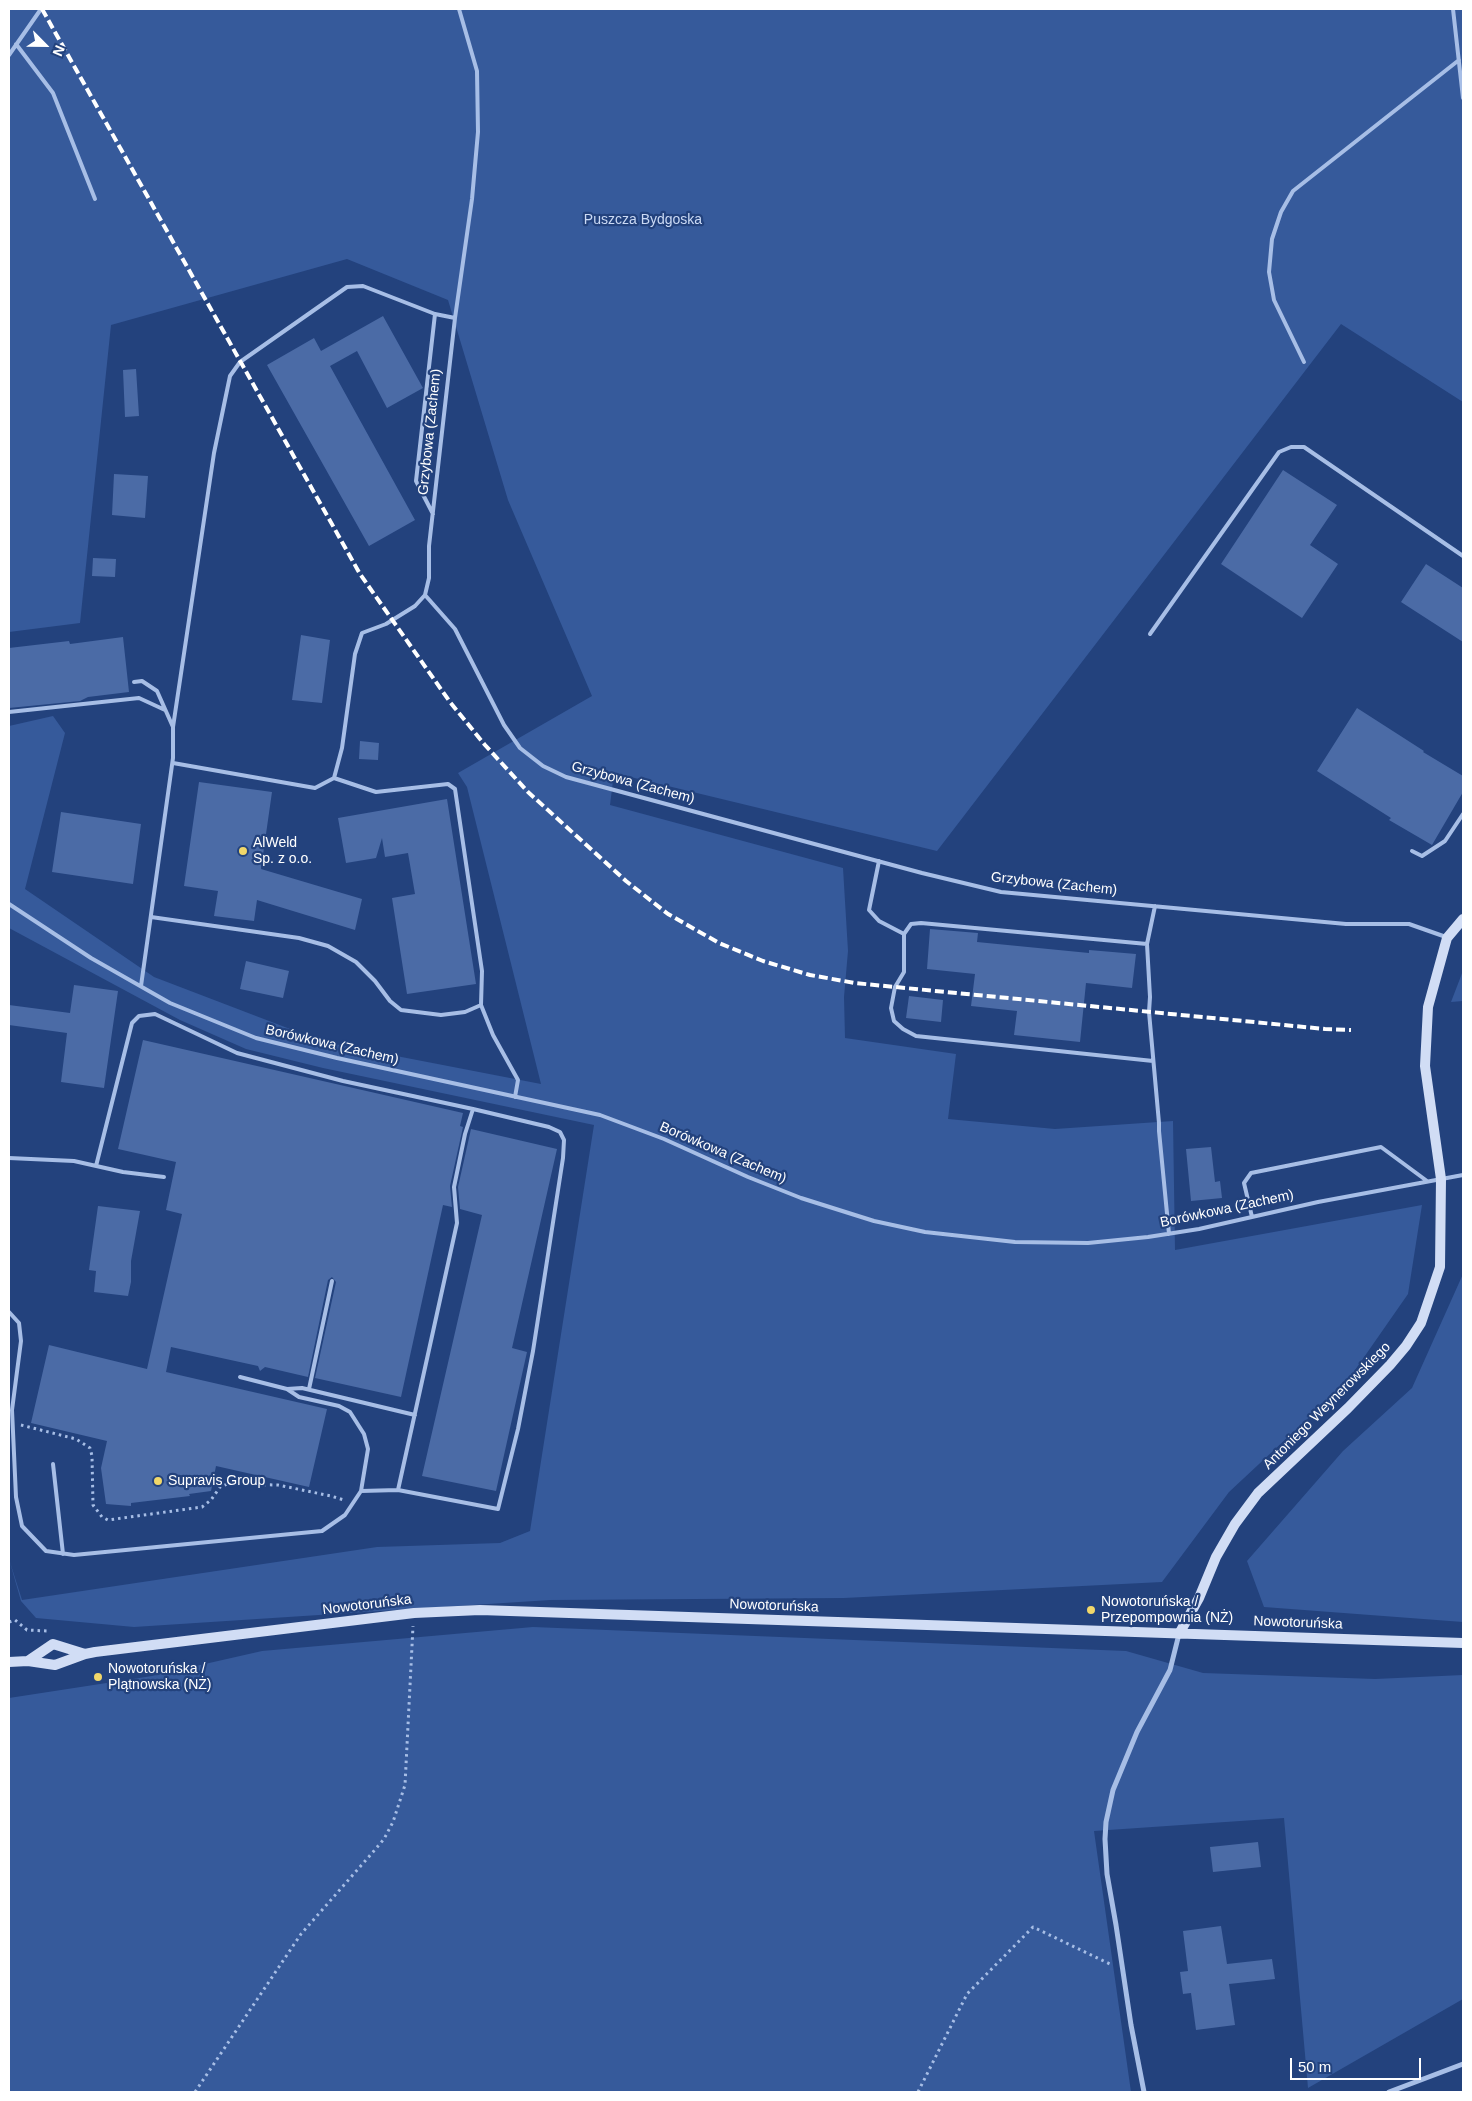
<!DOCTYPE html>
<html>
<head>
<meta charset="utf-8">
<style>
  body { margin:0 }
  #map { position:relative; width:1472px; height:2101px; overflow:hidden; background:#23427d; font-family:Arial,sans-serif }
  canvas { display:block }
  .frame { position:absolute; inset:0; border:10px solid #fff; pointer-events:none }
  .north { position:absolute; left:20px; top:20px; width:50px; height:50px; -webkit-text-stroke:4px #23427d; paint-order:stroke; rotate:113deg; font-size:14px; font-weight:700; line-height:20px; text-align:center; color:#fff }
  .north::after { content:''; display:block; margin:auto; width:18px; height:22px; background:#fff; clip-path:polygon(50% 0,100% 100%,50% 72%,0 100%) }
  .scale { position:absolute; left:1290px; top:2058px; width:131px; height:22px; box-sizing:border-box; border:2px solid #fff; border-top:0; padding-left:6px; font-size:15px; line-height:18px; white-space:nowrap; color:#fff; -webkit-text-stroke:4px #23427d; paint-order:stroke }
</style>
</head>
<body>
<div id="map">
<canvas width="1472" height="2101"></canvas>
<div class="frame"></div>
<div class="north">N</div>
<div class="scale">50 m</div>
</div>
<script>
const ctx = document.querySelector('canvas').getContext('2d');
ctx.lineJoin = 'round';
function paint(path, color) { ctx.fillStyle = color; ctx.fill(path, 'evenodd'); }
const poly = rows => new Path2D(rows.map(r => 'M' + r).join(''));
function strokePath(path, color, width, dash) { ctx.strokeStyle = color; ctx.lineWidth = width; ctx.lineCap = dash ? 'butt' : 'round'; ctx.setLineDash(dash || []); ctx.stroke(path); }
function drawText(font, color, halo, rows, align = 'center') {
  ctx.font = font + ' Arial,sans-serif'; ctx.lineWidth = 4.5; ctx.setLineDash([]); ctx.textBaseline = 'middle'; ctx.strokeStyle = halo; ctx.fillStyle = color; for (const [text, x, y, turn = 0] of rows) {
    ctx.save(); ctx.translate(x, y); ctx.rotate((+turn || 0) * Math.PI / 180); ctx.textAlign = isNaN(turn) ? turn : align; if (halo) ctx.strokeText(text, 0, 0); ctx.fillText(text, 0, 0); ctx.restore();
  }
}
const green = poly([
  [9,9,1463,9,1463,402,1341,324,937,851,614,773,610,805,843,868,848,951,844,997,845,1038,956,1054,948,1119,1055,1129,1173,1121,1175,1250,1422,1205,1408,1294,1346,1383,1229,1492,1162,1582,844,1598,550,1600,134,1627,36,1618,21,1601,9,1559,22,1600,377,1547,500,1543,530,1531,594,1125,323,1068,246,1049,180,1020,9,928,9,726,53,716,65,733,25,889,154,977,324,1042,541,1084,467,787,458,773,592,696,508,500,448,300,347,259,111,325,80,623,9,632],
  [1463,970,1463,1001,1451,1002,1461,976],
  [1463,1274,1463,1622,1264,1607,1247,1561,1343,1451,1412,1388],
  [533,1627,1126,1651,1203,1673,1375,1679,1463,1675,1463,1999,1308,2088,1284,1818,1094,1831,1131,2092,9,2092,9,1698,152,1676,262,1651]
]);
const building = poly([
  [383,316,423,388,387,408,357,351,330,366,415,520,369,546,267,365,314,338,321,351],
  [136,369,139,416,125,417,123,370],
  [1283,470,1337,505,1310,545,1338,564,1302,618,1221,564],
  [114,474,148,476,145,518,112,515],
  [93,558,116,559,115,577,92,576],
  [1426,564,1463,588,1463,642,1401,602],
  [301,635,330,640,322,703,292,700],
  [123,637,129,692,88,697,80,701,9,708,9,648,69,641,70,644],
  [1357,708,1424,751,1423,752,1463,776,1463,792,1432,845,1389,820,1391,818,1317,771],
  [360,741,379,743,378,760,359,759],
  [199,782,272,792,261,869,362,899,355,930,257,900,254,921,214,916,218,891,184,886],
  [447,799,476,984,407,994,392,898,415,894,408,853,385,857,382,838,376,858,346,863,338,818],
  [61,812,141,824,133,884,52,872],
  [930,929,978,933,977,942,1089,953,1089,950,1136,954,1132,988,1086,983,1080,1042,1014,1035,1017,1011,971,1006,975,974,927,969],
  [246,961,289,971,283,998,240,989],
  [74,985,118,991,104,1088,61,1082,67,1033,9,1025,9,1005,70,1013],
  [909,996,943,1000,941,1022,906,1018],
  [143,1040,463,1113,460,1126,463,1127,450,1186,452,1207,443,1205,401,1397,315,1378,336,1282,332,1277,328,1280,308,1377,265,1367,260,1371,258,1366,171,1347,166,1372,327,1409,309,1487,216,1466,211,1491,189,1494,190,1496,131,1503,131,1506,106,1504,101,1468,107,1441,31,1423,49,1345,147,1369,182,1214,166,1210,176,1162,118,1149],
  [471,1129,557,1149,512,1348,527,1352,496,1491,422,1476,482,1215,460,1209,458,1187],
  [1211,1147,1215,1182,1220,1181,1222,1198,1191,1201,1186,1149],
  [98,1206,140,1211,131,1261,131,1282,128,1296,94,1292,96,1271,89,1270],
  [1258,1842,1261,1867,1213,1872,1210,1847],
  [1221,1926,1227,1964,1272,1959,1275,1979,1229,1984,1235,2025,1196,2030,1191,1993,1183,1994,1180,1972,1188,1971,1183,1931]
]);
const path = poly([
  [21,1425,76,1439,90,1448,92,1456,93,1505,102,1517,108,1520,202,1507,211,1500,220,1487,227,1484,278,1485,331,1496,344,1500],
  [9,1622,15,1620,27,1630,47,1631],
  [195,2092,301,1934,373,1852,384,1839,393,1822,405,1785,413,1626],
  [918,2092,967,1994,1033,1927,1112,1965]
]);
const lane = poly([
  [1453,9,1463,98],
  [16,44,53,93,95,199],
  [9,55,41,9],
  [1304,362,1274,300,1269,272,1272,239,1281,212,1293,191,1459,60],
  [433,514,416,481,435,314],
  [425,595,455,629,504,725,520,748,543,766,566,777,922,873,1001,892,1346,924,1409,924,1446,937],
  [1150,634,1279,452,1291,447,1304,447,1463,556],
  [134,682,142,681,157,691,173,727,173,758,141,986],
  [9,712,139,698,165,710],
  [173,727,214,453,230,376,240,362,347,287,363,286,435,314,455,318],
  [173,763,315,788,334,778,342,748,355,654,362,633,386,624,415,606,425,595,429,578,429,546,455,318,472,199,478,132,477,71,459,9],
  [334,778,376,792,448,784,455,789,482,971,481,1005,493,1035,518,1080,515,1097],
  [1412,851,1422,856,1445,841,1463,814],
  [879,861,869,910,879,921,904,934],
  [9,904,91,958,170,1003,256,1038,337,1058,600,1115,664,1139,748,1177,801,1198,874,1221,925,1232,1015,1242,1088,1243,1148,1237,1199,1229,1318,1202,1463,1175],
  [151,917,299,938,328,946,356,962,375,981,390,1001,401,1010,441,1015,465,1012,481,1005],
  [1147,944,1155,906],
  [1153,1061,916,1036,903,1029,894,1021,891,1008,895,987,904,972,904,934,911,924,921,923,1147,944,1150,997,1149,1012,1159,1123,1159,1131,1169,1234],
  [9,1158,74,1161,123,1172,164,1177],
  [96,1166,132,1023,139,1016,155,1014,237,1053,343,1081,473,1109],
  [1252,1217,1244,1183,1251,1173,1381,1147,1427,1181],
  [9,1312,19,1323,21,1341,12,1410,16,1497,22,1526,46,1551,74,1555,322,1531,345,1515,361,1491,398,1490,498,1509,518,1429,533,1351,563,1158,564,1140,560,1132,549,1127,473,1109,465,1134,454,1187,457,1223,398,1490],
  [240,1377,287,1389,299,1397,339,1406,350,1412,364,1434,368,1449,361,1491],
  [287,1389,302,1388,415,1415],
  [309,1389,332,1281],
  [53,1464,63,1554]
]);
const street = poly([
  [1144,2092,1131,2025,1116,1925,1107,1874,1105,1839,1106,1822,1113,1790,1137,1732,1170,1670,1179,1634],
  [1389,2092,1463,2064]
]);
const secondary = poly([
  [1179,1634,1199,1598,1216,1557,1235,1524,1258,1493,1348,1408,1390,1365,1406,1346,1421,1323,1440,1267,1441,1179,1425,1066,1428,1007,1447,938,1463,919],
  [28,1661,53,1644,85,1654],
  [9,1662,28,1661,55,1665,85,1654,95,1652,414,1613,480,1610,1463,1643]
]);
const rail = poly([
  [42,9,360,574,450,702,485,745,528,792,626,881,668,914,719,943,763,961,810,975,855,983,895,987,1325,1029,1351,1030]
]);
const markers = [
  [243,851,5,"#f1d76a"],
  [158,1481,5,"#f1d76a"],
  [1091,1610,5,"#f1d76a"],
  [98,1677,5,"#f1d76a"]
];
const parkNames = [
  ["Puszcza Bydgoska",643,220]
];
const streetNames = [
  ["Grzybowa (Zachem)",430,432,-84],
  ["Grzybowa (Zachem)",633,783,15],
  ["Grzybowa (Zachem)",1054,884,6],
  ["Borówkowa (Zachem)",332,1045,13],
  ["Borówkowa (Zachem)",723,1153,23],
  ["Borówkowa (Zachem)",1227,1209,-12],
  ["Antoniego Weynerowskiego",1327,1406,-45],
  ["Nowotoruńska",367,1605,-7],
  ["Nowotoruńska",774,1606,2],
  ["Nowotoruńska",1298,1623,2]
];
const poiNames = [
  ["AlWeld",253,843],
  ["Sp. z o.o.",253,859],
  ["Supravis Group",168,1481],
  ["Nowotoruńska /",1101,1602],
  ["Przepompownia (NŻ)",1101,1618],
  ["Nowotoruńska /",108,1669],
  ["Plątnowska (NŻ)",108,1685]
];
paint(green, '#365a9b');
paint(building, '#4b6ba6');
strokePath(path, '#a7bee6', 3, [2.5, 4]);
strokePath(lane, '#a7bee6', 4);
strokePath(street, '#a7bee6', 5);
strokePath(secondary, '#d1ddf5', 10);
strokePath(rail, '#fff', 4, [9, 4]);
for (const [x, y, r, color] of markers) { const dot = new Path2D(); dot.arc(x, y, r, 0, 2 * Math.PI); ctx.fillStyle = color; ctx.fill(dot); strokePath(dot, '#23427d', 2); }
drawText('14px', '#cbdaf5', '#23427d', parkNames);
drawText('14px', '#fff', '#23427d', streetNames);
drawText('14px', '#fff', '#23427d', poiNames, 'left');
</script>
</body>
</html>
